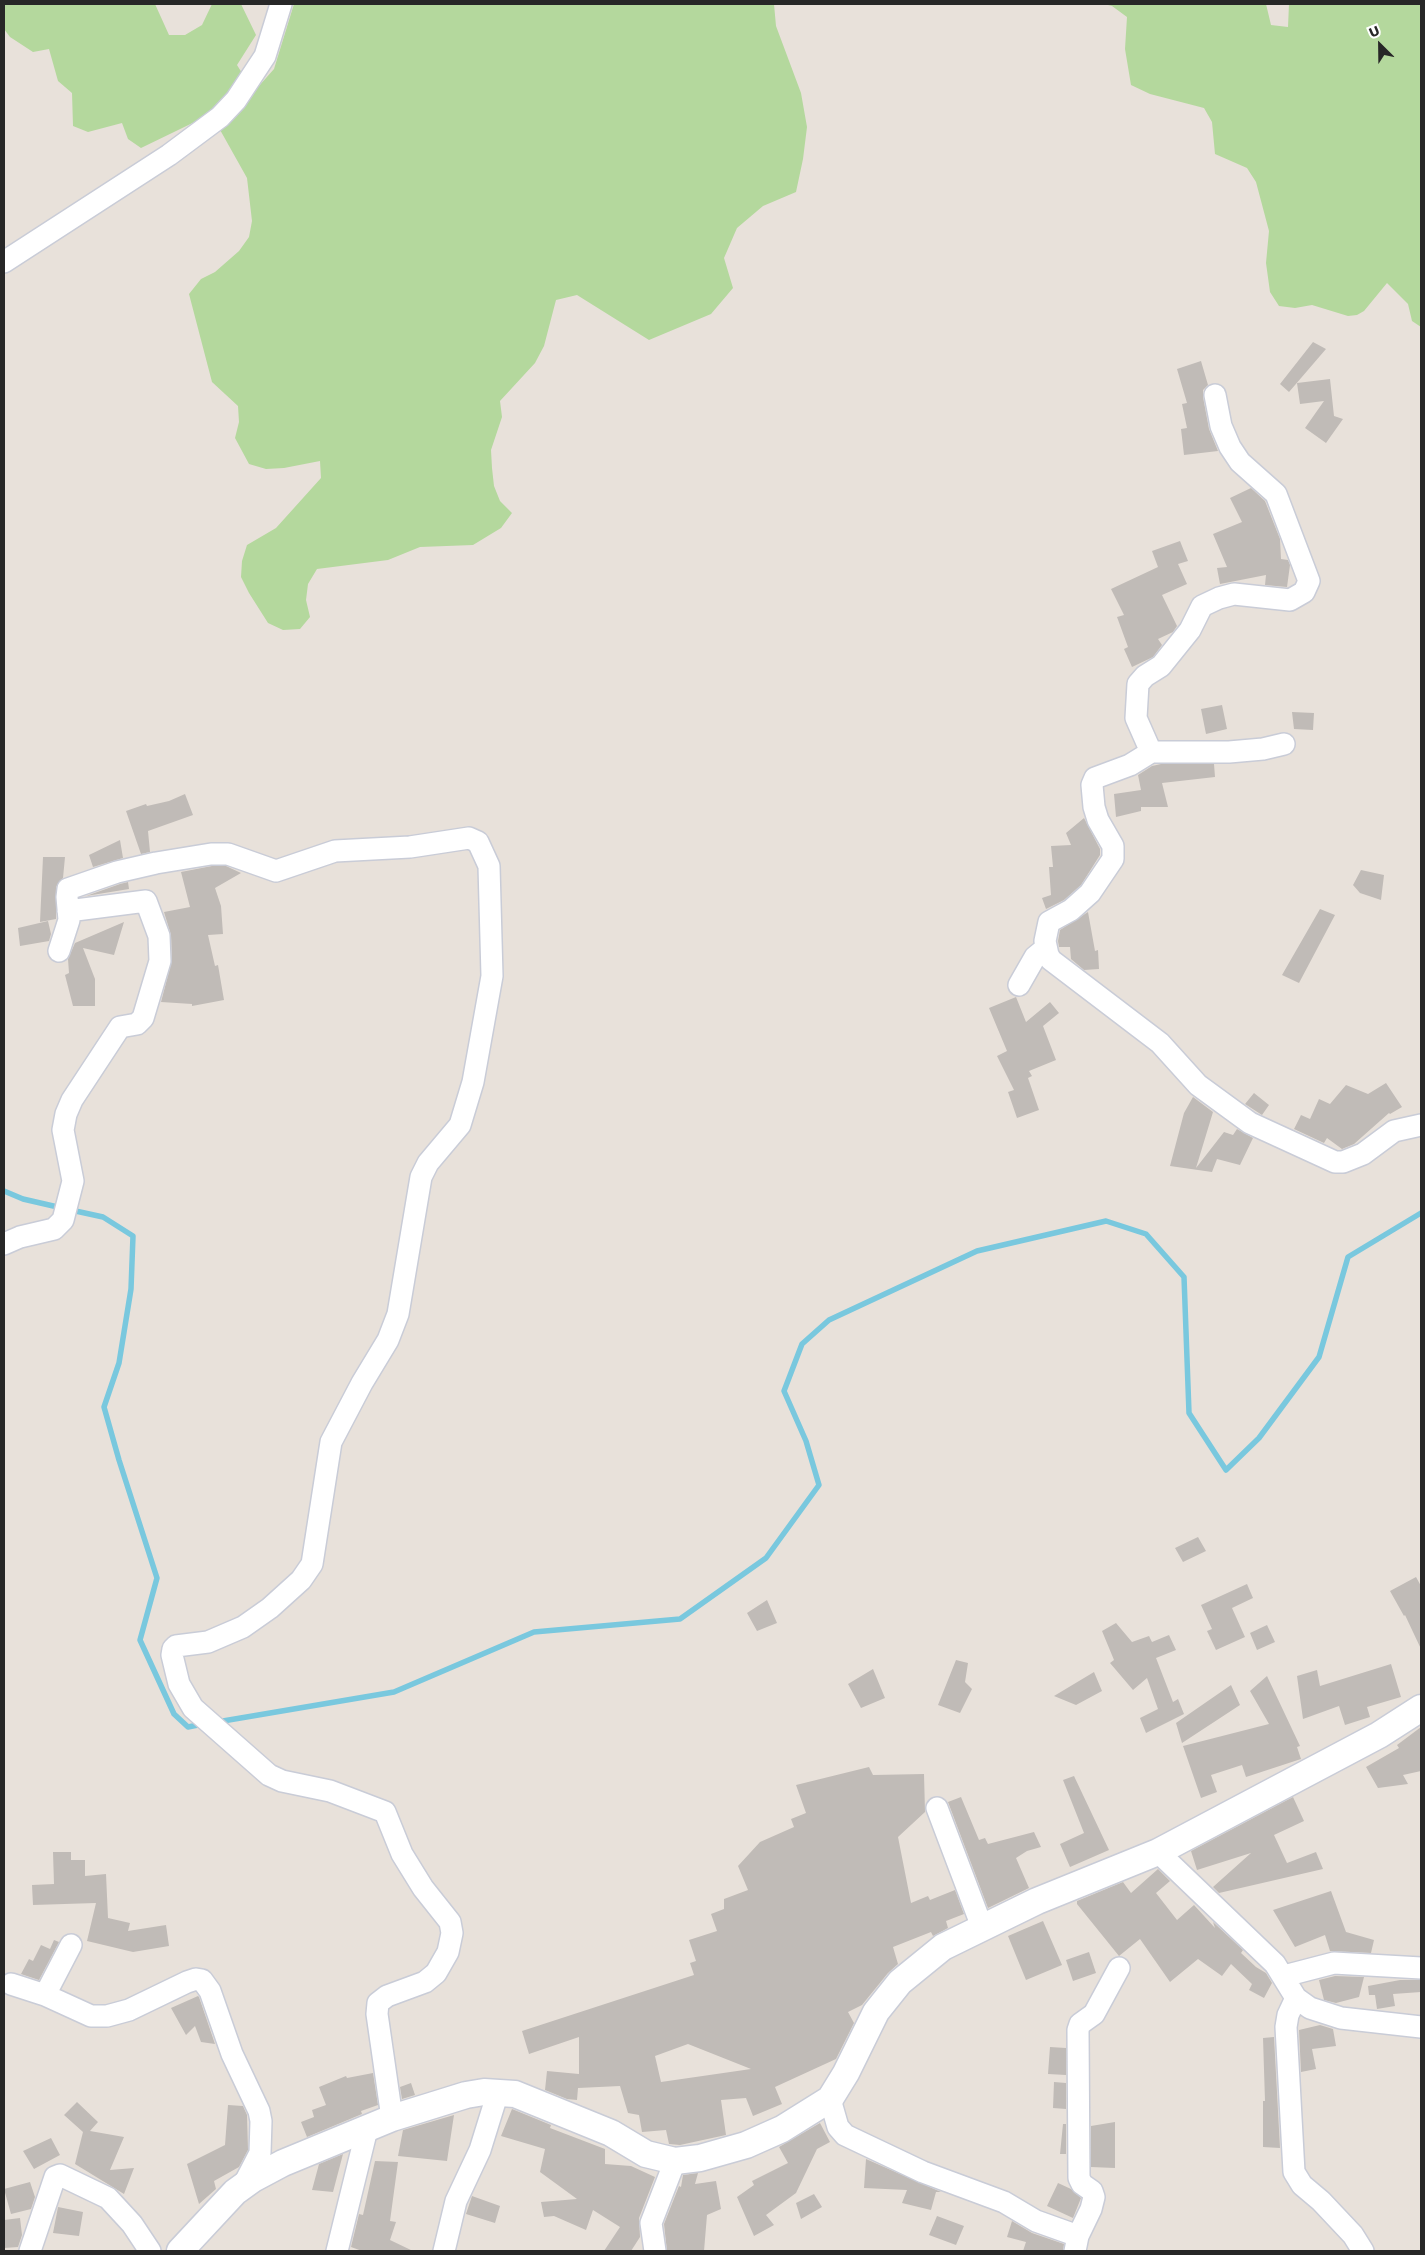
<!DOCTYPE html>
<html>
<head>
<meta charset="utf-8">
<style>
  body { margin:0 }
  #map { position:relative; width:1425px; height:2255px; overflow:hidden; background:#e8e1da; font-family:"Work Sans",sans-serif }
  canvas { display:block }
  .frame { position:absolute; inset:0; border:5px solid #272727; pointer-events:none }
  .north { position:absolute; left:1355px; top:20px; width:50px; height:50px; -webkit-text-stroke:4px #fff; paint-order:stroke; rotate:337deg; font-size:14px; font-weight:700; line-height:20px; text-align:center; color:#272727 }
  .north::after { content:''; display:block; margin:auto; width:18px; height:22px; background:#272727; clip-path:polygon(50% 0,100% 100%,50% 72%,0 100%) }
</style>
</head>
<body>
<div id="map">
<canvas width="1425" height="2255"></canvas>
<div class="frame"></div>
<div class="north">U</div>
</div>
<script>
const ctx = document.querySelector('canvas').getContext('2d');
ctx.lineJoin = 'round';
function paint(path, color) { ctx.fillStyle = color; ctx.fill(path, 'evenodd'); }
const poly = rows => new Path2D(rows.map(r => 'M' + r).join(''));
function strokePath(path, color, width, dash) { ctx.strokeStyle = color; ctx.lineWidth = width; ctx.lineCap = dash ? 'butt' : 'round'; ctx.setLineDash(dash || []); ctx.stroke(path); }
const green = poly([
  [4,4,155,4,169,35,185,35,202,25,212,4,241,4,256,35,237,65,250,86,258,87,274,69,294,4,774,4,776,26,801,93,807,127,803,159,796,192,763,206,737,228,724,258,733,288,711,314,649,340,577,295,556,300,544,346,535,363,500,401,502,417,491,450,492,468,494,486,500,501,512,513,501,528,473,545,420,547,388,560,317,569,308,584,306,600,310,617,300,629,283,630,268,623,249,593,241,577,242,561,247,545,276,528,321,478,320,461,284,468,266,469,249,464,235,438,239,422,238,406,212,382,189,294,201,279,215,272,239,251,249,237,252,221,247,178,219,128,207,116,141,148,128,139,122,123,88,132,73,126,72,93,58,81,49,49,33,52,10,37,4,29],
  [1104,4,1266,4,1271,25,1288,27,1289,4,1421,4,1421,327,1412,321,1408,304,1387,283,1364,311,1357,315,1348,316,1312,305,1295,308,1279,306,1270,292,1266,263,1269,231,1256,182,1247,168,1215,154,1212,122,1204,108,1150,94,1131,85,1125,49,1127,17,1112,6]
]);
const stream = poly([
  [4,1191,23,1199,62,1208],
  [71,1210,103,1217,133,1236,131,1289,119,1363,104,1407,119,1460,157,1578,140,1640,174,1714,188,1727,203,1724],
  [217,1722,394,1692,534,1632,680,1619,766,1558,819,1485,806,1441,784,1391,802,1344,829,1320,977,1251,1106,1221,1146,1234,1184,1277,1189,1413,1226,1470,1259,1438,1319,1357,1348,1257,1421,1213]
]);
const building = poly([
  [1313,342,1326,349,1289,392,1280,384],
  [1201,361,1208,385,1203,390,1203,397,1209,429,1218,451,1184,455,1181,429,1187,428,1182,404,1187,403,1177,369],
  [1330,379,1334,416,1343,419,1326,443,1305,428,1324,401,1300,404,1297,383],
  [1251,488,1265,501,1280,539,1281,559,1288,560,1290,565,1287,587,1265,585,1266,575,1220,584,1217,568,1227,567,1213,534,1242,522,1230,498],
  [1180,541,1188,561,1178,564,1187,584,1162,595,1177,626,1173,632,1158,639,1162,645,1153,657,1132,667,1124,649,1128,647,1117,617,1124,615,1111,589,1158,567,1152,551],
  [1222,705,1227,729,1206,734,1201,709],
  [1292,712,1314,713,1313,730,1294,729],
  [1161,764,1214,764,1215,777,1162,783,1168,807,1141,807,1141,811,1116,817,1114,794,1141,790,1138,775,1152,766],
  [185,794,193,815,148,831,150,852,141,854,126,811,146,804,147,806,169,801],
  [1084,818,1100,849,1100,855,1081,885,1064,900,1046,909,1042,898,1051,895,1049,867,1053,867,1051,846,1071,845,1066,833],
  [120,840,123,858,93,867,89,855],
  [43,857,65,857,63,878,56,887,56,919,40,922],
  [212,866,226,866,241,873,215,888,221,906,223,934,208,935,215,966,218,965,224,1000,192,1006,192,1004,161,1002,172,960,171,935,164,912,190,907,181,872],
  [1361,870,1384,875,1381,900,1360,893,1353,885],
  [128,882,129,889,86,896,120,884],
  [1320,909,1335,915,1299,983,1282,975],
  [1088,912,1095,951,1098,950,1099,969,1084,970,1071,959,1070,947,1059,947,1058,941,1060,930],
  [48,921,51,934,49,941,20,946,18,928],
  [124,922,114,955,83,948,95,979,95,1006,73,1006,65,975,69,973,68,959,75,943],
  [1016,997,1026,1022,1050,1002,1059,1013,1043,1026,1056,1060,1029,1071,1032,1076,1028,1078,1039,1110,1017,1118,1008,1092,1014,1090,997,1056,1007,1051,989,1008],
  [1386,1083,1402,1107,1390,1114,1389,1113,1354,1144,1342,1149,1327,1138,1324,1143,1294,1129,1301,1115,1310,1119,1319,1099,1330,1104,1346,1085,1368,1094],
  [1254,1093,1269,1105,1262,1115,1245,1104],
  [1193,1097,1213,1112,1196,1168,1224,1132,1233,1135,1237,1129,1253,1138,1240,1165,1217,1159,1212,1172,1170,1166,1184,1113],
  [1198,1537,1206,1551,1183,1562,1175,1548],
  [1416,1577,1421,1586,1421,1649,1405,1615,1404,1616,1390,1591],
  [1247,1584,1253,1598,1232,1608,1245,1637,1216,1650,1207,1631,1212,1629,1201,1605],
  [767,1600,777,1623,757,1631,747,1613],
  [1116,1623,1132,1642,1149,1636,1152,1642,1169,1635,1176,1650,1156,1658,1173,1702,1178,1699,1184,1714,1146,1733,1140,1718,1158,1709,1147,1678,1133,1690,1110,1663,1114,1660,1102,1631],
  [1267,1625,1275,1642,1257,1650,1250,1633],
  [956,1660,968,1663,965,1682,972,1689,960,1713,938,1705],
  [1391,1664,1401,1697,1367,1707,1370,1717,1345,1725,1339,1706,1303,1719,1297,1676,1317,1670,1320,1686],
  [873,1669,885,1698,861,1708,848,1684],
  [1094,1672,1102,1691,1076,1705,1054,1696],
  [1267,1676,1300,1746,1297,1747,1301,1759,1246,1777,1242,1765,1211,1775,1217,1792,1201,1798,1183,1746,1269,1724,1250,1691],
  [1231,1685,1240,1705,1182,1743,1176,1723],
  [1421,1727,1421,1771,1403,1775,1408,1784,1378,1788,1366,1767,1399,1748,1397,1745],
  [869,1767,873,1775,924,1774,925,1812,898,1837,911,1903,928,1896,930,1900,955,1890,964,1914,946,1921,948,1928,933,1936,931,1932,893,1947,898,1964,888,1973,862,2005,848,2012,854,2023,836,2059,775,2087,782,2104,753,2116,746,2098,721,2100,726,2135,680,2145,669,2144,666,2130,642,2132,639,2115,628,2113,620,2086,578,2088,577,2100,567,2099,545,2090,547,2071,579,2074,579,2037,529,2054,522,2031,694,1975,690,1963,696,1961,689,1940,717,1931,711,1914,724,1909,724,1899,748,1890,738,1866,760,1842,794,1827,791,1819,806,1813,796,1785],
  [688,2044,751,2069,661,2082,655,2056],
  [1074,1776,1109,1850,1070,1867,1060,1844,1084,1833,1063,1780],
  [961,1797,979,1840,985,1838,988,1844,1034,1832,1041,1847,1027,1851,1016,1858,1029,1888,988,1908,948,1802],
  [1293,1797,1304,1821,1274,1835,1287,1863,1316,1852,1323,1869,1219,1893,1213,1887,1251,1853,1197,1870,1191,1851],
  [53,1852,71,1852,71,1860,85,1860,85,1876,106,1874,108,1918,130,1923,128,1931,166,1925,169,1946,133,1952,87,1941,96,1903,33,1905,32,1885,54,1884],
  [1158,1869,1170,1881,1156,1893,1177,1920,1194,1905,1215,1928,1213,1922,1243,1950,1241,1953,1256,1967,1266,1973,1272,1983,1264,1998,1249,1990,1252,1984,1231,1964,1222,1976,1198,1959,1170,1982,1140,1939,1119,1956,1077,1904,1077,1901,1123,1882,1131,1893],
  [1331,1891,1346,1932,1374,1940,1371,1953,1330,1951,1325,1935,1295,1947,1273,1910],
  [1043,1921,1062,1965,1026,1980,1008,1936],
  [54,1940,59,1942,39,1980,21,1974,29,1959,33,1961,41,1945,50,1949],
  [1089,1952,1096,1973,1073,1981,1066,1960],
  [1335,1976,1364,1977,1359,1997,1336,2003,1324,2000,1319,1980],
  [1400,1980,1421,1980,1421,1992,1393,1994,1395,2006,1377,2009,1375,1995,1369,1995,1368,1986],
  [198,1996,199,1997,215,2044,201,2042,195,2026,186,2035,171,2008],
  [1320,2025,1333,2029,1336,2046,1312,2049,1316,2069,1301,2072,1299,2030],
  [1274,2037,1280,2148,1263,2147,1263,2101,1265,2101,1263,2038],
  [1050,2047,1066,2048,1066,2075,1048,2074],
  [373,2073,378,2105,361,2111,362,2114,307,2137,301,2122,314,2117,312,2110,326,2105,319,2087,346,2076,347,2078],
  [1054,2082,1066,2083,1066,2109,1053,2108],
  [411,2083,415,2095,402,2099,400,2087],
  [77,2102,98,2122,90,2131,124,2137,110,2170,134,2168,124,2194,75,2164,83,2132,64,2115],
  [228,2105,243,2106,247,2115,248,2150,239,2167,214,2181,216,2189,199,2204,187,2164,225,2145],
  [512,2109,551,2125,550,2128,605,2149,605,2164,631,2166,655,2177,639,2218,640,2237,631,2251,604,2251,620,2227,593,2210,586,2230,554,2216,544,2217,541,2202,577,2199,540,2172,545,2149,501,2136],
  [454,2115,447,2161,398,2156,403,2130],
  [1115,2122,1115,2168,1091,2167,1091,2126],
  [820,2123,830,2142,817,2149,796,2193,766,2215,774,2225,754,2236,737,2197,754,2185,752,2181,788,2163,779,2147],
  [1063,2124,1066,2124,1066,2154,1060,2154],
  [51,2138,60,2155,34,2169,23,2151],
  [343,2154,333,2192,312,2190,319,2164],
  [866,2159,941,2192,936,2192,931,2210,902,2203,907,2190,864,2188],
  [375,2161,398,2162,390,2221,396,2222,390,2240,413,2251,362,2251,351,2247,359,2214,363,2215],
  [698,2173,695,2184,716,2181,721,2209,707,2215,704,2251,667,2251,664,2224,679,2186,681,2187,683,2175],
  [30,2182,35,2197,31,2209,11,2214,4,2189],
  [1058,2183,1071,2189,1081,2198,1073,2218,1047,2206],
  [814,2194,822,2207,801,2219,796,2203],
  [472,2196,500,2206,495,2223,466,2214],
  [58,2207,83,2212,79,2236,53,2233],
  [937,2216,964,2226,956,2245,929,2235],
  [20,2218,22,2235,18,2247,4,2248,4,2220],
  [1012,2221,1032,2233,1064,2244,1063,2251,1023,2251,1026,2242,1007,2237]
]);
const minor = poly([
  [4,262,169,155,220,117,236,100,265,56,281,4],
  [1284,744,1263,749,1229,752,1151,752,1130,765,1095,778,1092,785,1094,807,1098,820,1113,846,1113,859,1090,893,1071,910,1049,922,1045,941,1048,955,1051,960,1160,1043,1198,1085,1250,1123,1335,1162,1343,1162,1363,1154,1394,1131,1421,1125],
  [1151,752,1136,718,1138,684,1145,676,1161,666,1190,630,1202,606,1219,598,1234,594,1290,600,1304,592,1309,581,1276,494,1240,462,1230,447,1221,426,1215,395],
  [59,951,69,920,67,897,68,889,117,872,156,863,211,854,228,854,276,871,335,851,410,847,469,838,478,842,489,866,492,976,473,1082,460,1125,428,1163,421,1177,398,1314,388,1340,362,1383,331,1442,312,1564,301,1580,270,1608,243,1627,208,1642,176,1646,173,1649,172,1655,179,1684,193,1708,269,1775,282,1781,330,1791,385,1812,402,1854,423,1888,450,1922,452,1933,448,1952,436,1973,425,1982,387,1996,378,2003,377,2014,392,2118],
  [1019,985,1035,957,1046,948],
  [4,1244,20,1237,54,1229,63,1220,73,1181,63,1130,66,1114,72,1100,120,1027,137,1024,143,1018,160,961,159,936,146,901,68,911],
  [937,1808,982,1927],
  [1158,1852,1275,1964,1296,1998,1310,2008,1341,2018,1421,2027],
  [1284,1976,1334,1963,1421,1968],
  [11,1984,45,1995,91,2016,107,2016,129,2010,187,1982,196,1979,202,1980,210,1991,232,2054,259,2111,261,2121,260,2153,243,2186],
  [45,1995,71,1945],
  [1296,1998,1288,2015,1286,2027,1294,2172,1302,2185,1321,2201,1353,2235,1363,2251],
  [830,2099,838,2127,845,2135,923,2172,1004,2202,1036,2221,1078,2236,1075,2251],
  [1078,2236,1091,2209,1094,2197,1092,2191,1082,2184,1079,2178,1078,2030,1080,2024,1094,2014,1119,1968],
  [30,2251,55,2177,60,2175,108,2198,132,2224,150,2251],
  [337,2251,367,2129],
  [444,2251,456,2201,480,2150,498,2092],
  [655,2251,651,2223,675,2161]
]);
const tertiary = poly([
  [180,2251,235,2192,253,2179,283,2163,392,2118,466,2095,484,2092,515,2094,611,2133,646,2154,675,2161,700,2158,746,2145,782,2129,830,2099,846,2073,876,2012,900,1982,943,1947,1037,1901,1158,1852,1379,1735,1421,1708]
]);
paint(green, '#b4d89d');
strokePath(stream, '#79c8de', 5.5);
paint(building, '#c0bbb7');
strokePath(minor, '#c9ccd7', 24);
strokePath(tertiary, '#c9ccd7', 29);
strokePath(minor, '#fff', 21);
strokePath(tertiary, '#fff', 26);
</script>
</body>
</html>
